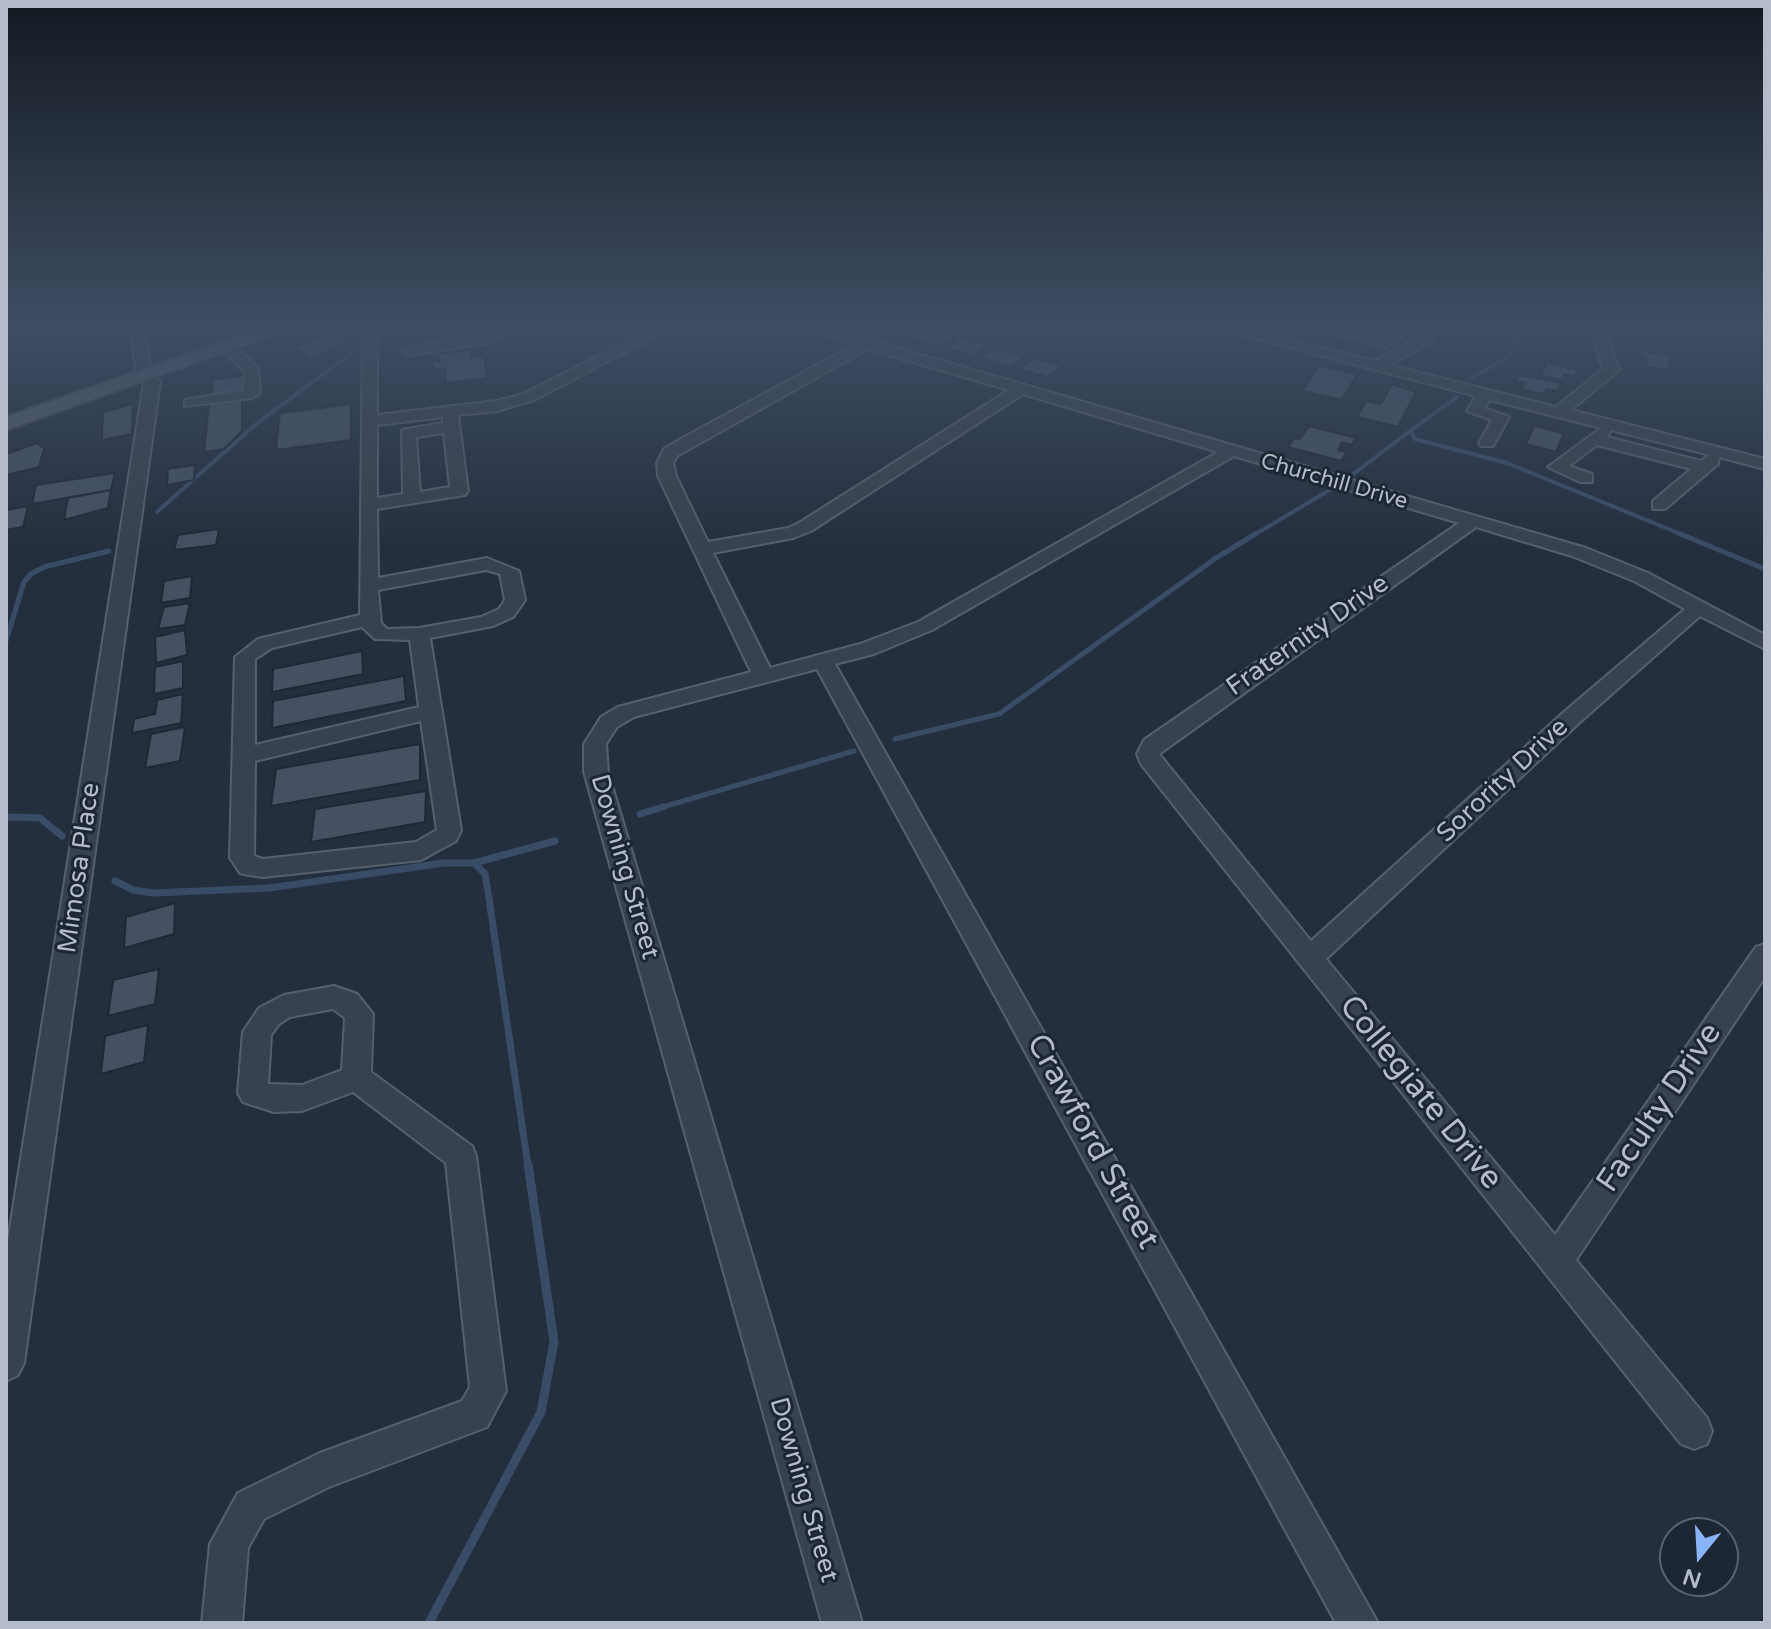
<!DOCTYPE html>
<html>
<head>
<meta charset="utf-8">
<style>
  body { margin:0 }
  #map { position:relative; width:1771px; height:1629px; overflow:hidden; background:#242f3e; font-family:"Varela Round",sans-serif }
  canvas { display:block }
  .frame { position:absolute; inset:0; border:8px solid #b4bcc9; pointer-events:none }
  .north { position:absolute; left:1659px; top:1517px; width:80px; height:80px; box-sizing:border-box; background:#1d2633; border:2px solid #59626f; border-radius:50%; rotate:198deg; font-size:22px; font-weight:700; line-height:32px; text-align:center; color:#b4bcc9 }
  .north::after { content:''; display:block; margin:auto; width:28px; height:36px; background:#8ab4f8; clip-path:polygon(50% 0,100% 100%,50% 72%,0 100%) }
</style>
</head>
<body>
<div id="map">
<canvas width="1771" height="1629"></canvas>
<div class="frame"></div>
<div class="north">N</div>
</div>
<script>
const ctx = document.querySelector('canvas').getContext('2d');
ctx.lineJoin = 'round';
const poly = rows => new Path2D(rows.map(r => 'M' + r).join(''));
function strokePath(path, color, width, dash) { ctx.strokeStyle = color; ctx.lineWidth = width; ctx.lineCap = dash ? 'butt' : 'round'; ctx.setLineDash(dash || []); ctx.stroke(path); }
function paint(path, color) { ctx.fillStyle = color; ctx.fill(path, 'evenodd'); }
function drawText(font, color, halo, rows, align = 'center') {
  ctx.font = font + ' "Varela Round",sans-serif'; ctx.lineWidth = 6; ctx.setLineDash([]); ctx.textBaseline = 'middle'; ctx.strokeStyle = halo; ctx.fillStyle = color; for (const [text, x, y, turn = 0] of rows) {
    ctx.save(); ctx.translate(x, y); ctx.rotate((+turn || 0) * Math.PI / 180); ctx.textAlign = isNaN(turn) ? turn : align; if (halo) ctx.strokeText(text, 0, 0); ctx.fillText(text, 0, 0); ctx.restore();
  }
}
const streamFar3 = poly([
  [1473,377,1509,356,1517,345,1508,324],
  [1457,397,1410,431,1415,439,1507,463,1683,535],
  [1348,478,1410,431],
  [157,512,256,424,357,349],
  [1254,535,1338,485]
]);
const streamFar2 = poly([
  [1678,533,1765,569],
  [6,641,24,582,31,574,44,567,109,551],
  [895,739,999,714,1216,558,1257,533],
  [656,809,854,751]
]);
const streamFar1 = poly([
  [640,814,663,807],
  [6,817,40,818,62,836],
  [474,863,485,874,487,885,528,1166],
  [115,881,133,890,154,893,269,888,444,863,474,863,555,841]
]);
const stream = poly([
  [429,1623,541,1412,554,1342,528,1164]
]);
const building = poly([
  [442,324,469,324,473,327,449,336,431,328,442,324],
  [882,324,899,324,916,328,906,336,876,329,882,324],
  [1352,324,1400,324,1415,329,1386,352,1335,337,1352,324],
  [1632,324,1657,324,1663,328,1662,333,1653,332,1652,335,1631,331,1632,324],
  [340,330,353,335,346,338,351,340,313,359,294,347,340,330],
  [922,330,932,330,955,336,940,346,910,338,922,330],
  [959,338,988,344,975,356,947,349,959,338],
  [470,350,471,358,484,356,487,378,446,383,445,368,434,370,433,362,439,361,438,354,470,350],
  [991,350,1007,351,1024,356,1010,366,980,358,991,350],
  [1642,351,1670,356,1668,370,1647,367,1648,358,1641,356,1642,351],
  [1034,358,1062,366,1047,377,1019,369,1034,358],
  [1547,363,1578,370,1575,377,1564,374,1562,380,1540,375,1547,363],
  [1319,365,1357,374,1342,400,1302,391,1319,365],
  [245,375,244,391,213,396,212,380,245,375],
  [1518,376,1528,376,1561,383,1558,391,1547,389,1544,394,1521,389,1525,383,1516,381,1518,376],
  [1392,384,1416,392,1398,427,1357,417,1366,401,1381,404,1392,384],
  [242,399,242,431,224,449,204,452,209,404,242,399],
  [133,404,132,434,102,440,103,412,133,404],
  [351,404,351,440,276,450,280,413,351,404],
  [1309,426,1357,438,1351,445,1342,442,1338,450,1347,452,1341,461,1288,447,1294,438,1300,439,1309,426],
  [1534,426,1564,433,1556,452,1526,444,1534,426],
  [37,443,44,448,39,467,6,475,6,454,37,443],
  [195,465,194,480,167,485,168,469,195,465],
  [115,473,111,490,32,504,36,485,115,473],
  [111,490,108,508,64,520,68,498,111,490],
  [28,506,23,527,6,530,6,510,28,506],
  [219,529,216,545,174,550,178,535,219,529],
  [192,576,190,598,161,603,164,581,192,576],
  [190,603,185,625,158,629,164,607,190,603],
  [185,630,187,655,156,663,155,637,185,630],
  [362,651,363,674,272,692,273,669,362,651],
  [183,661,183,688,154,694,155,667,183,661],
  [404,676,406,701,272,728,273,701,404,676],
  [183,694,181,723,132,733,134,719,155,714,157,700,183,694],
  [185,727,180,761,145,768,151,734,185,727],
  [420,744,420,780,271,806,276,769,420,744],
  [426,791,425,822,311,842,315,809,426,791],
  [175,903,174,934,124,948,126,917,175,903],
  [159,969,155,1004,108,1016,113,980,159,969],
  [148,1025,144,1062,101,1074,105,1036,148,1025]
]);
const minor = poly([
  [130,324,144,324,151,371,160,382,24,1363,18,1375,6,1381,6,1253,144,382,136,371,130,324],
  [363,324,377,324,377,415,496,401,524,394,661,324,679,324,534,400,497,411,458,415,468,491,465,495,377,509,378,578,487,558,519,571,525,600,513,617,493,626,430,638,461,830,456,841,421,860,263,877,249,875,240,873,230,858,235,657,258,639,360,615,363,324],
  [443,417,443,423,402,430,403,494,377,498,377,425,443,417],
  [444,433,450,487,420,492,416,437,444,433],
  [486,570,500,574,505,600,499,609,481,617,419,628,387,629,381,623,378,590,486,570],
  [362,627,375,639,410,640,419,707,255,745,255,659,272,648,362,627],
  [421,721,437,830,416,842,263,859,254,856,255,761,421,721],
  [463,324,481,324,502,338,495,342,409,355,402,351,409,347,481,336,463,324],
  [792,324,815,324,1586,548,1648,573,1765,635,1765,649,1700,616,1580,722,1326,959,1555,1235,1756,947,1765,944,1765,977,1576,1260,1707,1418,1712,1431,1707,1444,1694,1449,1681,1444,1141,764,1137,754,1144,740,1459,523,1234,456,932,630,874,654,835,664,1378,1623,1336,1623,817,669,634,717,617,727,606,744,608,772,862,1623,822,1623,584,772,584,744,601,717,618,707,751,672,658,476,657,463,664,449,679,440,854,345,792,324],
  [868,349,1009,390,799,523,788,528,708,542,676,476,673,463,677,456,868,349],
  [1023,394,1218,452,918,622,860,644,770,668,713,553,793,538,811,531,1023,394],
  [1476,527,1572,556,1634,581,1685,609,1564,712,1311,941,1159,754,1476,527],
  [1200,324,1225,324,1274,337,1295,324,1312,324,1289,340,1374,361,1419,337,1422,332,1415,324,1430,324,1436,332,1430,343,1389,365,1556,407,1603,369,1589,324,1603,324,1619,370,1571,410,1765,459,1765,469,1719,457,1718,464,1665,509,1653,509,1653,501,1691,469,1597,445,1569,466,1592,474,1592,482,1580,482,1548,467,1601,428,1490,400,1484,408,1509,417,1493,446,1481,446,1479,443,1492,420,1467,411,1476,396,1200,324],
  [1611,430,1710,455,1701,461,1607,437,1611,430],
  [222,344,232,344,258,368,260,393,252,398,185,406,185,400,244,390,245,372,222,350,222,344],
  [334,986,357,994,373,1014,371,1072,472,1146,476,1156,506,1391,487,1427,329,1487,264,1519,248,1548,242,1623,202,1623,210,1544,238,1493,320,1453,462,1401,470,1387,446,1163,353,1092,302,1111,274,1112,243,1102,238,1093,243,1032,259,1008,284,995,334,986],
  [333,1009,345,1018,342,1070,302,1085,268,1084,271,1035,279,1024,290,1017,333,1009]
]);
const major = poly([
  [275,324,303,324,6,430,6,417,275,324]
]);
const farStreetnames = [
  ["Churchill Drive",1334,482,16]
];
const streetNames = [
  ["Fraternity Drive",1308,636,-35],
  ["Sorority Drive",1503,781,-43],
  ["Downing Street",624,867,74],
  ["Mimosa Place",80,868,-82],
  ["Downing Street",803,1490,74]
];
const nearStreetnames = [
  ["Collegiate Drive",1420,1093,51],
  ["Faculty Drive",1660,1108,-56],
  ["Crawford Street",1092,1142,61]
];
strokePath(streamFar3, '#394c67', 4);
strokePath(streamFar2, '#394c67', 5);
strokePath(streamFar1, '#394c67', 7);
strokePath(stream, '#394c67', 9);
paint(building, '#455162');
strokePath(building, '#1f2835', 2);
strokePath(minor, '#565f6c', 4);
strokePath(major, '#414a57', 4);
paint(minor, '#38414e');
paint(major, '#56606e');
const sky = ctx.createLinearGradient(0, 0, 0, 552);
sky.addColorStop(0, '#141a22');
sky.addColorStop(0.59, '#3f4d63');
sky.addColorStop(1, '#3f4d6300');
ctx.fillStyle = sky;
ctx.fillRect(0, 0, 1771, 552);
drawText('22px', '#b4bcc9', '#1d2633', farStreetnames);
drawText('26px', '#b4bcc9', '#1d2633', streetNames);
drawText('32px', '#b4bcc9', '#1d2633', nearStreetnames);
</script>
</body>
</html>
